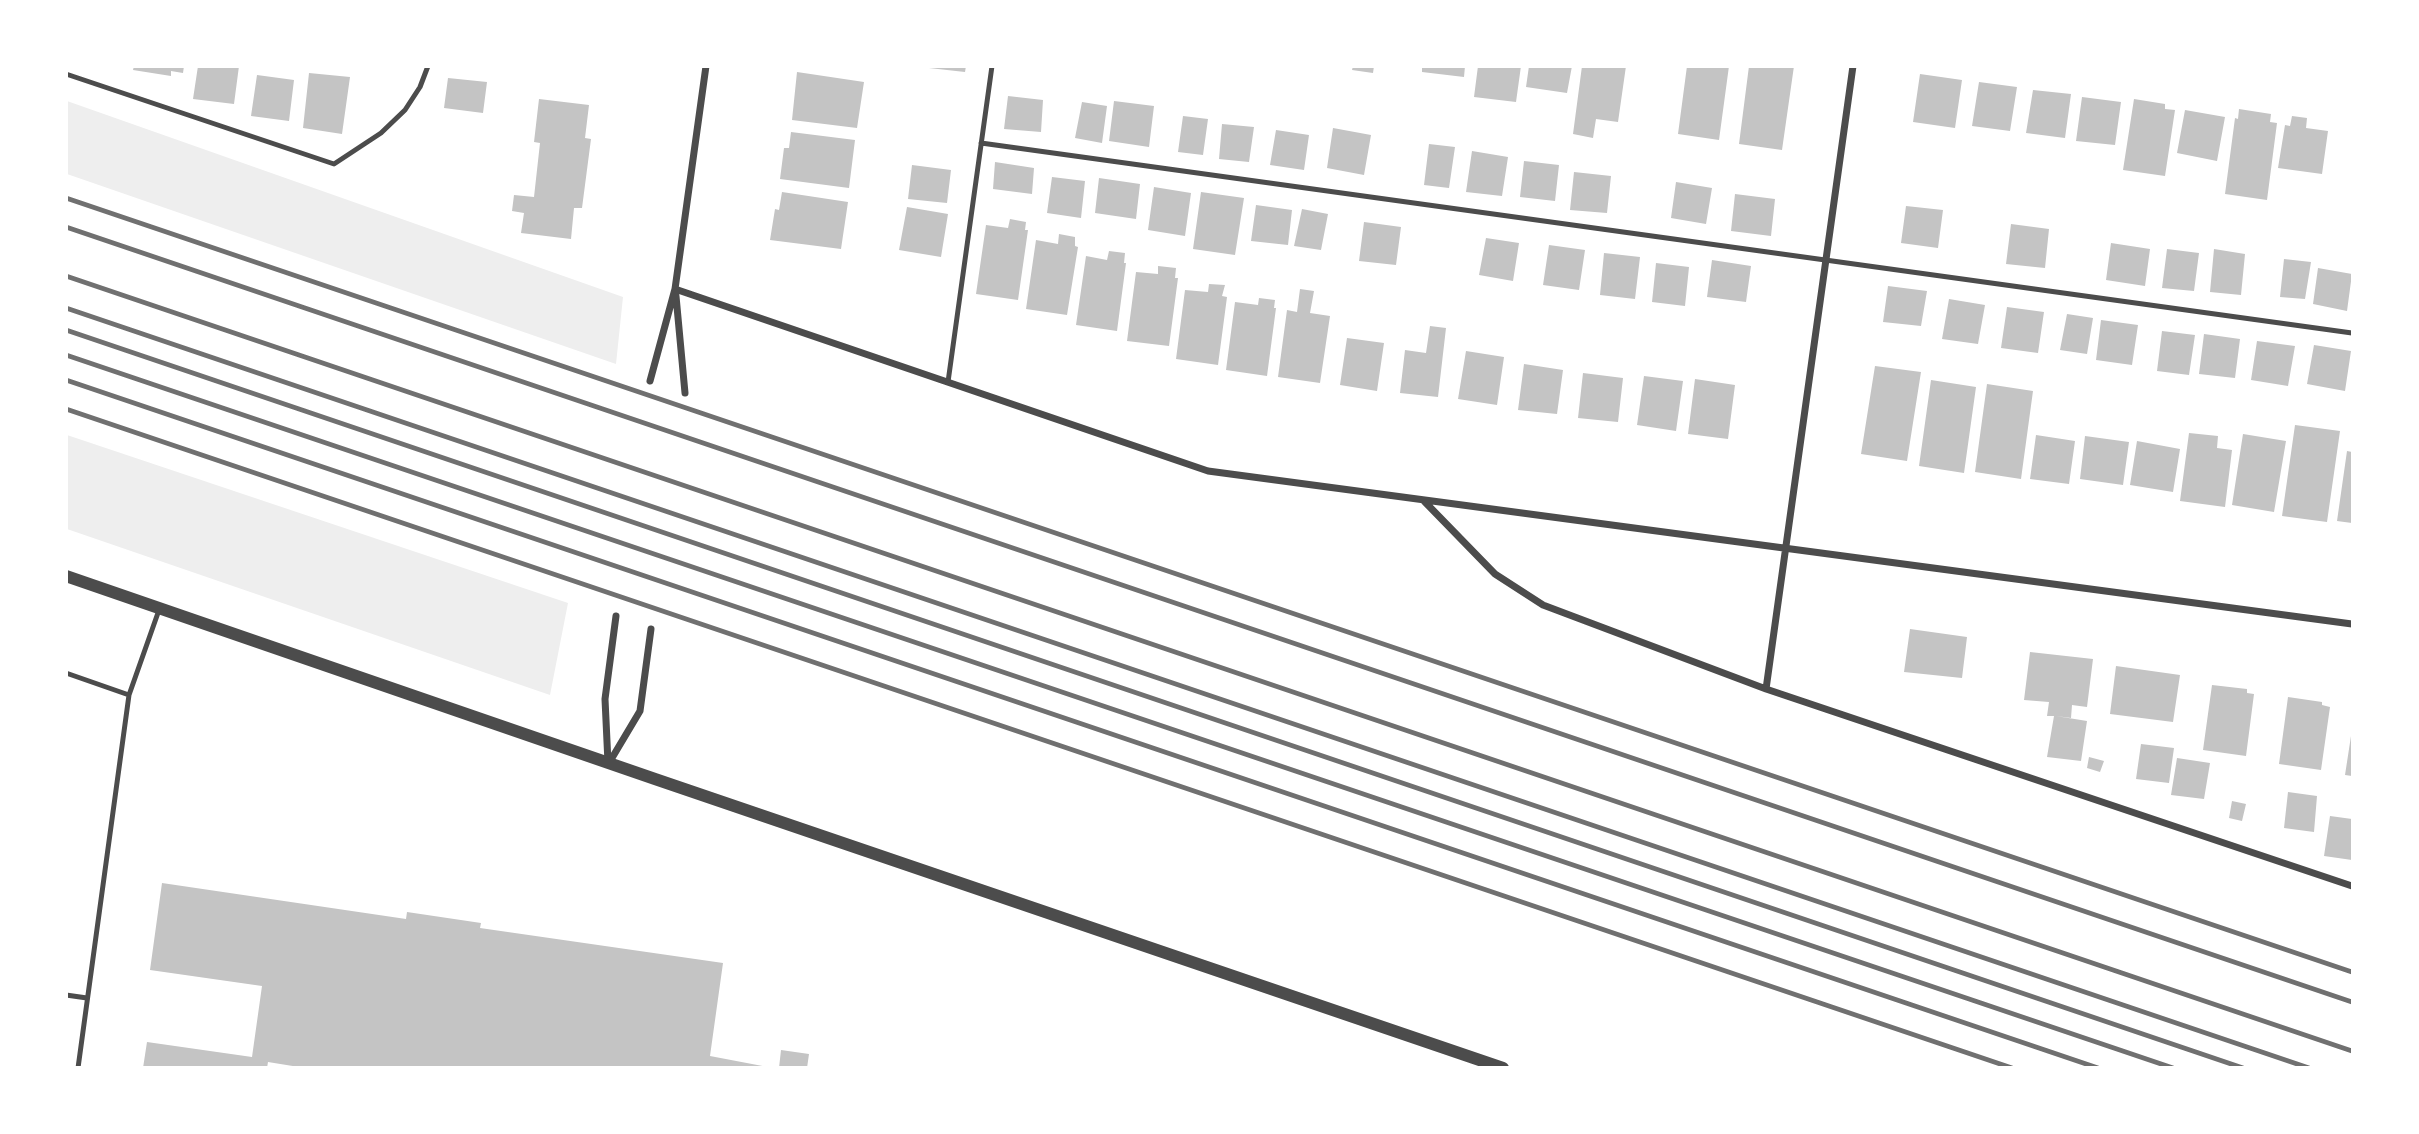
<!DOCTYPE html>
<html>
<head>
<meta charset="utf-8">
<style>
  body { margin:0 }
  #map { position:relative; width:2419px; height:1134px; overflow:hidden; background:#fff; font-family:Cabin,sans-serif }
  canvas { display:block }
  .frame { position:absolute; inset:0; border:68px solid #fff; pointer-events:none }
</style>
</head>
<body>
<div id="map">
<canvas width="2419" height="1134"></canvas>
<div class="frame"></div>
</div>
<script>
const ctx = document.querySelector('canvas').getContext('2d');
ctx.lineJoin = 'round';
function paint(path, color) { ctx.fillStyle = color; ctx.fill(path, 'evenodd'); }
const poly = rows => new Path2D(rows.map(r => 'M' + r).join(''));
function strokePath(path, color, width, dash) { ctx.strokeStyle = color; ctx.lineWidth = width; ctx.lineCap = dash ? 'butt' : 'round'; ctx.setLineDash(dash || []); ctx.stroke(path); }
const green = poly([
  [67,101,623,297,616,364,67,174],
  [67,435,568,603,550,695,67,529]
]);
const building = poly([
  [134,66,184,66,183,73,171,71,171,76,133,70],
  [198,66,239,66,234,104,193,99],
  [929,66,966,66,965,72,929,68],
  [1353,66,1374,66,1373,73,1352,70],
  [1422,66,1465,66,1464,77,1422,72],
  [1478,66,1521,66,1516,102,1474,97],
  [1529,66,1572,66,1567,93,1526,87],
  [1582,66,1626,66,1618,122,1596,119,1593,138,1573,134],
  [1687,66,1729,66,1719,140,1678,134],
  [1749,66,1794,66,1782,150,1739,144],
  [797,72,864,82,857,128,792,120],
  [309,73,350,77,342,134,303,128],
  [1920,74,1962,80,1955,128,1913,122],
  [257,75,294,80,289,121,251,116],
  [448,78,487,82,483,113,444,108],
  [1979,82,2017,87,2010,131,1972,126],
  [2033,90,2071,94,2065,138,2026,133],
  [1008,96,1043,100,1041,132,1004,129],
  [2082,97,2121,102,2115,145,2076,141],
  [539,99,589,105,585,138,591,139,582,208,574,208,571,239,521,233,524,213,512,211,514,195,534,197,540,143,534,142],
  [2134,99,2165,104,2165,109,2175,110,2165,176,2123,170],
  [1114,101,1154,106,1149,147,1109,141],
  [1082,102,1107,106,1102,143,1075,138],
  [2239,109,2271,114,2270,122,2277,123,2267,200,2225,194,2235,118,2238,119],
  [2185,110,2225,117,2217,161,2177,153],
  [1183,116,1208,119,1203,155,1178,152],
  [2292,116,2307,118,2306,128,2328,131,2322,174,2278,168,2285,125,2290,126],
  [1222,124,1254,127,1249,162,1219,159],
  [1333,128,1371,135,1364,175,1327,168],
  [1276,130,1309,135,1304,170,1270,165],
  [791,132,855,140,849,188,780,179,784,148,789,148],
  [1429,144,1455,147,1449,188,1424,185],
  [1472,151,1508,157,1502,196,1466,192],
  [1524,161,1559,165,1555,201,1520,197],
  [995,162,1034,168,1032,194,993,189],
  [912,165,951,170,947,203,908,199],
  [1574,172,1611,176,1607,213,1570,210],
  [1052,177,1085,181,1081,218,1047,213],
  [1099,178,1140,184,1136,219,1095,213],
  [1676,182,1712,188,1706,224,1671,218],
  [1154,187,1191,193,1185,236,1148,230],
  [782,192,848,202,841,249,770,240,775,209,779,210],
  [1201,192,1244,198,1235,255,1193,249],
  [1735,194,1775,199,1771,236,1731,231],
  [1256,205,1292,210,1288,245,1251,241],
  [1906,206,1943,210,1938,248,1901,243],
  [907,207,948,214,941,257,899,250],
  [1302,209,1328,214,1321,250,1294,246],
  [1010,219,1026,222,1025,230,1028,230,1018,300,976,294,986,225,1008,228],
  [1364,222,1401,227,1396,265,1359,261],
  [2011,224,2049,229,2045,268,2006,264],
  [1059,234,1075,237,1075,246,1078,247,1067,315,1026,309,1036,240,1058,244],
  [1486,238,1519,243,1513,281,1479,275],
  [2111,243,2150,249,2145,286,2106,280],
  [1549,245,1585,250,1579,290,1543,285],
  [2167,249,2199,253,2194,291,2162,288],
  [2214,249,2245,254,2241,295,2210,292],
  [1109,251,1125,253,1124,263,1126,263,1117,331,1076,325,1086,256,1107,260],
  [1604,253,1640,257,1635,299,1600,295],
  [2284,259,2311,262,2305,299,2280,297],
  [1712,260,1751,266,1746,302,1707,297],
  [1656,263,1689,267,1685,306,1652,302],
  [1158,266,1176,268,1175,278,1178,278,1169,346,1127,341,1136,272,1158,274],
  [2318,268,2352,274,2347,311,2313,304],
  [1209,284,1225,285,1222,296,1227,297,1218,365,1176,359,1185,290,1208,292],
  [1888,286,1927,291,1921,326,1883,322],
  [1300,289,1314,291,1310,313,1330,316,1320,383,1278,377,1287,310,1297,312],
  [1259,298,1275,300,1274,308,1276,308,1267,376,1226,370,1235,302,1258,305],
  [1949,299,1985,305,1978,344,1942,339],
  [2007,307,2044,312,2038,353,2001,348],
  [2067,314,2093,318,2087,354,2060,350],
  [2101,320,2138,325,2132,365,2096,360],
  [1430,326,1446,328,1438,397,1400,393,1405,350,1426,353],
  [2162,331,2195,335,2189,375,2157,371],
  [2204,334,2240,339,2235,378,2199,374],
  [1347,338,1384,343,1377,391,1340,385],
  [2257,341,2295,346,2288,386,2251,380],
  [2314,345,2351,351,2345,391,2307,384],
  [1466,351,1504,357,1497,405,1458,399],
  [1524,364,1563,370,1557,414,1518,410],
  [1875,366,1921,372,1907,461,1861,454],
  [1583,373,1623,378,1618,422,1578,418],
  [1644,376,1683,381,1676,431,1637,425],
  [1695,379,1735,385,1728,439,1688,434],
  [1931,380,1976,387,1964,473,1919,466],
  [1987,384,2033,391,2021,479,1975,472],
  [2295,425,2340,431,2327,522,2282,516],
  [2189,433,2218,436,2217,448,2232,450,2225,507,2180,501],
  [2243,434,2286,441,2274,512,2232,505],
  [2036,435,2075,441,2069,484,2030,479],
  [2085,436,2129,442,2123,485,2080,479],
  [2137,441,2180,449,2173,492,2130,485],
  [2347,451,2352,452,2352,523,2337,521],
  [1910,629,1967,637,1962,678,1904,672],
  [2030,652,2093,659,2087,707,2072,705,2071,718,2056,716,2087,721,2081,761,2047,757,2054,716,2047,716,2049,702,2024,700],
  [2116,666,2180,675,2173,722,2110,714],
  [2212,685,2247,689,2247,693,2254,694,2246,756,2203,750],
  [2288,697,2322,702,2322,705,2330,707,2321,770,2279,764],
  [2351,736,2352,736,2352,776,2345,775],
  [2141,744,2174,748,2169,783,2136,779],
  [2089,757,2104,761,2100,772,2087,768],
  [2177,758,2210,763,2204,799,2171,795],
  [2288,792,2317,796,2314,832,2284,828],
  [2232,801,2246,804,2242,821,2229,818],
  [2330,816,2352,819,2352,860,2324,856],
  [162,883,406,919,407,912,481,923,480,928,723,963,710,1056,773,1068,305,1068,268,1062,267,1068,143,1068,147,1042,252,1057,262,986,150,970],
  [781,1050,809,1054,807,1068,779,1068]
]);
const service = poly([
  [66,74,334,164,381,133,405,110,420,87,428,66],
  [981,143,2352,333],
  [948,382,992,66],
  [66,673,129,695],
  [66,995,87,998],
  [78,1068,129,695,159,610]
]);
const minor = poly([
  [675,289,1208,471,2352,624],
  [676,296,685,393],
  [650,381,675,289,706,66],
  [1423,500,1495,574,1543,605,1766,689,2352,886],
  [1766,689,1853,66],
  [608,763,605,699,616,616],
  [609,763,640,711,651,629]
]);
const tertiary = poly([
  [66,576,655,779,1503,1068]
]);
const rail = poly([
  [66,198,2352,972],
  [66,227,2352,1002],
  [66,276,2352,1051],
  [66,308,2309,1068],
  [66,330,2243,1068],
  [66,355,2173,1068],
  [66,380,2098,1068],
  [66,409,2012,1068]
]);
paint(green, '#eee');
paint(building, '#c4c4c4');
strokePath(service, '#4c4c4c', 5);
strokePath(minor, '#4c4c4c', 7);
strokePath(tertiary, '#4c4c4c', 12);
strokePath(rail, '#707070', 5);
</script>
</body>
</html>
